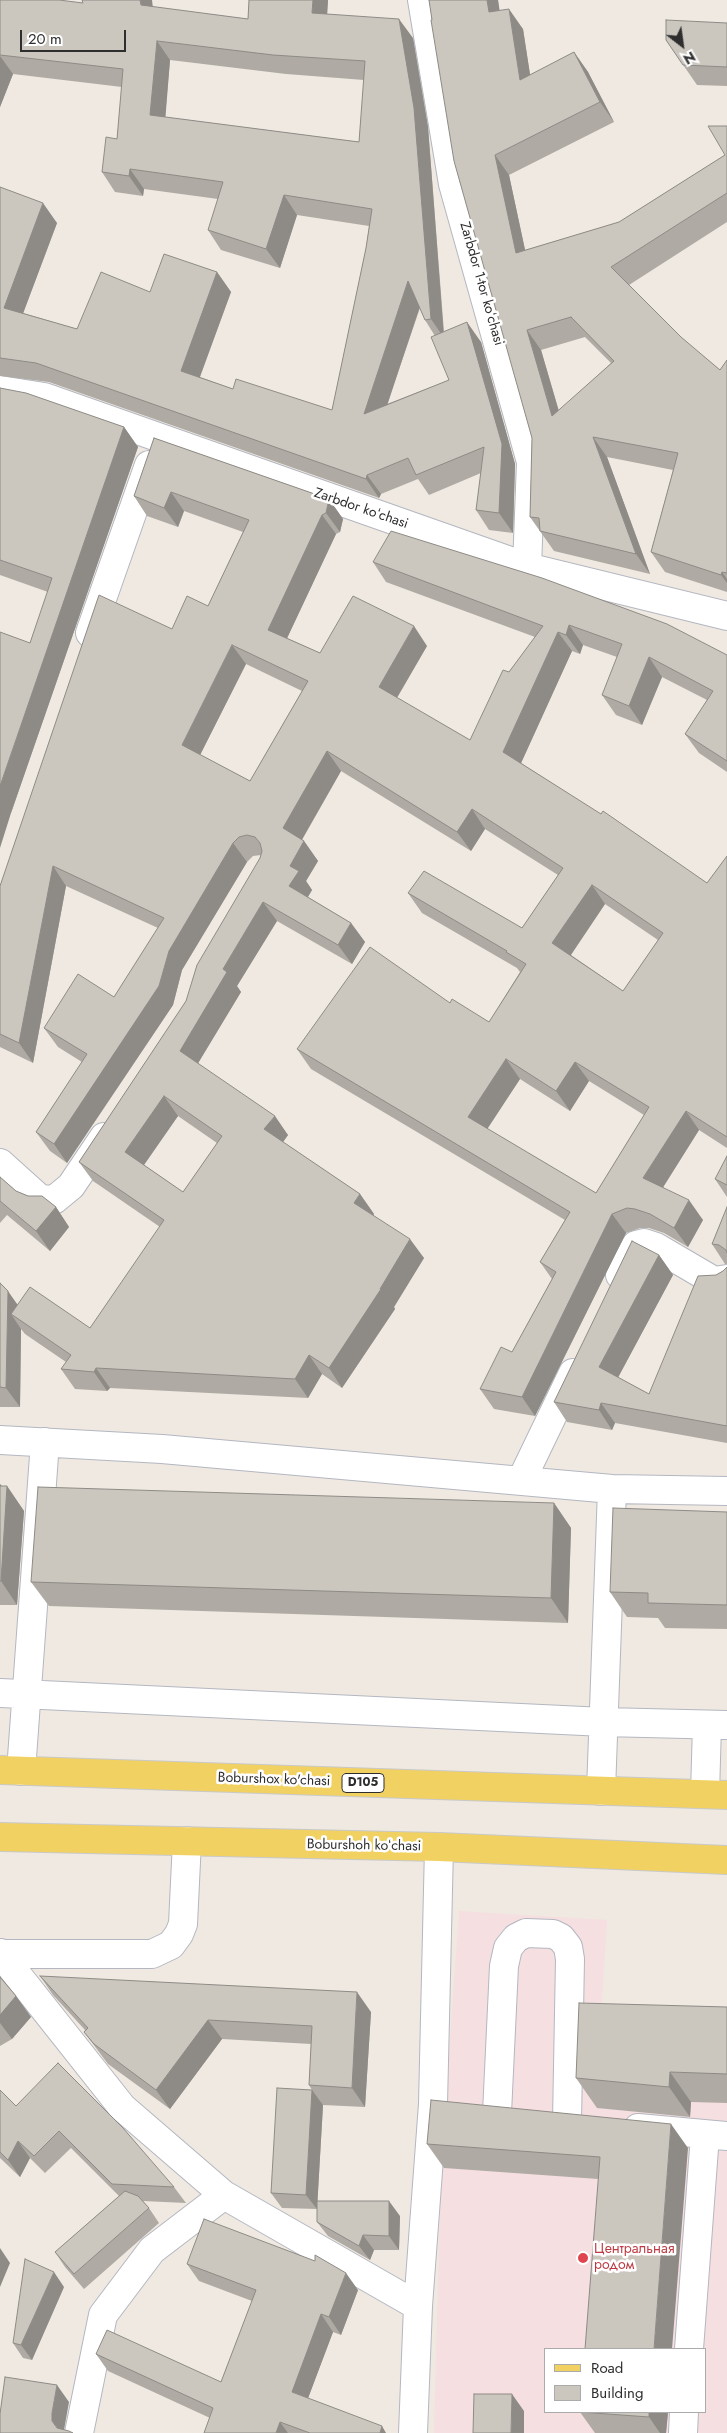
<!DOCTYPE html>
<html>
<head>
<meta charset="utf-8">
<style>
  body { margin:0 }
  #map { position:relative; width:727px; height:2433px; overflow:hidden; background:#efe9e1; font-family:Jost,sans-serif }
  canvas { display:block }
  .legend { position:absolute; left:544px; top:2348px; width:162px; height:65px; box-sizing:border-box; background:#fff; border:1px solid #ababab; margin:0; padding:6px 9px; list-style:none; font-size:15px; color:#2e2e2e }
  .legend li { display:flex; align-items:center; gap:10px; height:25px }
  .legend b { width:25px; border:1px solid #ababab }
  .north { position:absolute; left:657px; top:20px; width:50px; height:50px; -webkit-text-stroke:4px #fff; paint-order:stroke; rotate:150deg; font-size:14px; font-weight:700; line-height:20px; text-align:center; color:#2e2e2e }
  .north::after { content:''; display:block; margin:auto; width:18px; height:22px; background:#2e2e2e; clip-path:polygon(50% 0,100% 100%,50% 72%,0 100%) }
  .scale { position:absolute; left:20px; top:30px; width:106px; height:22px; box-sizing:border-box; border:2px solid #2e2e2e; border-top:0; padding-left:6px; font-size:15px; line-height:18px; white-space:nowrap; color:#2e2e2e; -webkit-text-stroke:4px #fff; paint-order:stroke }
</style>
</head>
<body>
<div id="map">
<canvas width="727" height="2433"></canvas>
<ul class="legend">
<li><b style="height:6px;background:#f2d163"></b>Road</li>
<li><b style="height:14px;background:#cbc7bf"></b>Building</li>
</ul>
<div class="north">N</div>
<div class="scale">20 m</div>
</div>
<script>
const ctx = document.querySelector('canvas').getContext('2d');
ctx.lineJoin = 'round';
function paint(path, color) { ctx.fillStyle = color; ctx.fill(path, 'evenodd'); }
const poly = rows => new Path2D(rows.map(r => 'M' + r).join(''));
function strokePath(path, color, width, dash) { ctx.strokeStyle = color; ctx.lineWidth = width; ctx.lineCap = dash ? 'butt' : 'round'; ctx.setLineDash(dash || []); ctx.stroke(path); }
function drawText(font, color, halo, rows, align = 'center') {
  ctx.font = font + ' Jost,sans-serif'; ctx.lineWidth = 5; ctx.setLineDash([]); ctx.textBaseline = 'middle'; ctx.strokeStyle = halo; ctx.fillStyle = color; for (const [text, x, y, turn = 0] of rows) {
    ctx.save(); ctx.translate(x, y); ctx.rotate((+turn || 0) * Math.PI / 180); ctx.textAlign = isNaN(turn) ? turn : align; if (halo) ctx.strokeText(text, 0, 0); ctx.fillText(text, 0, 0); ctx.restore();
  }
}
const medical = poly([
  [459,1911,607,1920,600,2033,727,2036,727,2433,434,2433,441,2167],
  [546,2349,706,2349,706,2412,546,2412]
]);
const minor = poly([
  [422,0,453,184,531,462,527,567],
  [0,390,44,397,527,567,727,616],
  [90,633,149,465],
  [0,1163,40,1199,54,1200,71,1186,104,1137],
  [620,1275,636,1245,644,1243,656,1247,714,1281,727,1279],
  [0,1440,162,1449,612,1489,727,1491],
  [521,1481,573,1373],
  [0,1693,604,1722,727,1725],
  [21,1771,45,1442],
  [601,1791,612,1489],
  [705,1794,707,1725],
  [0,1953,122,2107,224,2195,418,2306,413,2433],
  [0,1954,152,1954,171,1945,179,1934,183,1924,187,1841],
  [497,2113,504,1966,508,1948,516,1938,526,1933,553,1934,561,1938,568,1947,570,1959,567,2121],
  [638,2128,727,2136],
  [418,2306,433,2104,439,1847],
  [689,2349,705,2135],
  [79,2433,103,2315,152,2250,224,2195],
  [683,2433,684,2412]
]);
const major = poly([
  [0,1770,727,1795],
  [0,1837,439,1847,727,1860]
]);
const wall = poly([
  [0,0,153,7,248,19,249,0,328,0,327,14,413,38,428,127,444,332,481,342,515,464,513,533,489,530,476,510,481,473,429,495,418,479,381,494,379,498,49,382,0,376,0,187,57,223,23,313,77,329,150,292,217,272,231,292,200,377,233,389,332,410,366,248,369,226,297,215,280,268,221,250,208,230,218,199,144,189,143,196,115,192,102,172,117,139,122,87,13,74,0,107],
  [170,60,286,74,364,80,359,142,165,117],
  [420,308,425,320,435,336,449,380,387,404],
  [429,0,498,0,499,10,523,29,530,75,574,52,588,72,614,122,509,175,525,250,619,222,725,155,727,126,727,222,629,285,681,337,720,370,727,360,727,592,665,572,651,552,673,470,607,457,650,574,554,551,530,517,532,438,432,20],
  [585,337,611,363,559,411,541,350],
  [727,23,727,86,697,85,666,40],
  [0,388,124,427,138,447,11,813,30,643,48,592,0,575],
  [154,438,329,499,343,519,340,532,336,534,287,638,320,653,427,646,397,698,470,740,509,672,535,637,386,582,373,562,727,655,727,772,699,753,685,734,707,700,662,677,642,725,616,715,602,695,617,657,583,645,580,654,572,651,521,763,707,883,727,856,727,1148,699,1130,663,1187,703,1220,688,1247,664,1233,649,1228,640,1228,626,1233,535,1416,494,1409,480,1389,512,1352,552,1279,540,1262,565,1220,311,1069,297,1049,450,1003,489,1022,520,972,517,968,422,913,408,893,522,928,558,875,485,829,471,851,341,771,302,840,304,841,318,861,306,881,312,890,308,897,351,923,365,942,352,964,277,921,237,986,241,992,198,1063,288,1135,283,1142,360,1194,374,1214,373,1215,424,1258,394,1307,395,1309,342,1388,322,1374,308,1398,110,1388,107,1391,75,1389,61,1369,66,1362,25,1334,21,1329,20,1407,0,1407,0,1283,18,1305,90,1328,160,1227,93,1181,79,1162,186,1001,260,858,261,855,253,856,247,862,182,970,173,1005,67,1163,50,1151,36,1132,82,1062,58,1047,44,1028,114,997,158,928,66,886,33,1063,0,1047,0,886,172,629,208,606,243,532,184,511,178,527,147,516,134,496],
  [246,664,302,691,250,781,200,755],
  [605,904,658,940,623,991,571,955],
  [520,1079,570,1111,589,1081,644,1115,596,1193,487,1129],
  [178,1116,217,1143,183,1192,144,1165],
  [727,1156,727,1197,715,1179],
  [0,1177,16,1191,56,1207,69,1227,50,1251,7,1215,0,1223],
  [727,1207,727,1264,725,1264,712,1244],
  [659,1255,673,1275,618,1377,649,1394,716,1275,723,1271,727,1267,727,1443,615,1423,612,1430,567,1422,554,1402],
  [0,1484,2,1486,7,1486,24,1511,17,1605,0,1605],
  [554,1503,571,1528,568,1623,49,1606,31,1582],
  [727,1512,727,1629,665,1628,658,1618,627,1617,610,1592],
  [40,1976,371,2012,365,2107,323,2105,317,2209,282,2208,271,2193,312,2090,309,2085,311,2044,222,2039,170,2109,108,2064,84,2032,85,2030,53,1995],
  [0,1977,16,1996,31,2017,12,2039,0,2046],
  [727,2007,727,2103,691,2102,690,2117,597,2108,576,2078],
  [0,2090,16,2106,174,2187,186,2203,143,2201,149,2208,159,2223,84,2289,65,2267,55,2252,119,2196,71,2148,45,2173,30,2158,20,2177,0,2158],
  [427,2144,688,2148,598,2179,444,2168],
  [400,2216,399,2250,374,2250,370,2260,328,2236,317,2222],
  [187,2264,358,2290,341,2335,333,2332,308,2398,386,2433,204,2433,210,2418,108,2371,96,2354,221,2382,252,2301,199,2281],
  [64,2287,32,2360,23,2358,13,2343],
  [580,2412,668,2412,666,2433,595,2433]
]);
const shadedWall = poly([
  [140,0,152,0,155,25,141,5],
  [313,0,328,0,326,33,312,13],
  [487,0,498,0,503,32,489,12],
  [509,9,523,29,534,100,520,80],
  [399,19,413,38,428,127,444,338,431,319],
  [157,41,170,60,164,135,150,115],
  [574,52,588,72,614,122,600,102],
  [0,56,13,74,0,107],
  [495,155,509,175,530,273,516,253],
  [130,169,144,189,143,196,129,176],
  [284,195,297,215,280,268,266,249],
  [43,203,57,223,18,327,4,308],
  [217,272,231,292,195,390,181,371],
  [408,281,422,300,378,433,364,414],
  [467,322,481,342,515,464,513,533,499,513],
  [527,330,541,350,566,436,552,416],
  [124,427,138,447,11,813,0,848,0,786],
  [593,437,607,457,650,574,636,554],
  [367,475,381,494,379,498,366,479],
  [171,492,184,511,178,527,164,508],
  [329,499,343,519,340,532,326,513],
  [322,515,336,534,282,649,268,630],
  [722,572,727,579,727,583,721,575],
  [569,625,583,645,580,654,566,635],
  [414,626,427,646,392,706,379,687],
  [558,632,572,651,517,772,503,752],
  [232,645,246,664,195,765,182,745],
  [649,657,662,677,642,725,629,706],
  [327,751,341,771,297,848,283,828],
  [472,809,485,829,471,851,457,832],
  [304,841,318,861,306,881,312,890,303,905,289,886,290,866],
  [233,843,247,862,182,970,173,1005,67,1163,54,1144],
  [53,866,66,886,33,1063,19,1043],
  [592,885,605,904,566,962,552,943],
  [263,902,277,921,237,986,241,992,194,1070,180,1051,223,969],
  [351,923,365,942,352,964,338,945],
  [506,1059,520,1079,482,1137,468,1117],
  [575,1062,589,1081,570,1111,556,1091],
  [164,1096,178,1116,139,1172,125,1152],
  [686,1111,699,1130,657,1197,643,1178],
  [275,1116,288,1135,278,1149,264,1129],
  [360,1194,374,1214,367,1223,354,1203],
  [689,1200,703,1220,688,1247,674,1228],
  [56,1207,69,1227,50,1251,36,1231],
  [612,1214,626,1233,535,1416,522,1397],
  [410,1239,424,1258,394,1307,395,1309,342,1388,329,1368,380,1289],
  [659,1255,673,1275,613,1387,599,1367],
  [8,1291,21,1310,11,1314,21,1329,20,1407,6,1388],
  [309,1355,322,1374,308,1398,295,1379],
  [96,1368,110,1388,107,1391,94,1372],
  [601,1403,615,1423,612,1430,599,1410],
  [0,1484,7,1494,7,1486,24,1511,17,1605,1,1581],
  [554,1503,571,1528,568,1623,551,1598],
  [357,1992,371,2012,365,2107,352,2088],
  [16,1996,31,2017,12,2039,0,2023,0,2015],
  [208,2020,222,2039,170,2109,156,2090],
  [670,2072,691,2102,690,2117,669,2087],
  [312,2090,323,2105,317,2209,306,2195],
  [671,2124,688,2148,672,2349,654,2349],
  [18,2141,30,2158,20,2177,8,2160],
  [389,2201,400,2216,399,2250,389,2236],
  [363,2235,374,2250,370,2260,359,2246],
  [0,2248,10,2263,0,2287],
  [54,2272,64,2287,32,2360,21,2345],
  [346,2273,358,2290,341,2335,329,2317],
  [321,2314,333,2332,304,2409,292,2392],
  [57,2385,69,2402,64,2430,61,2433,52,2421,52,2413],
  [512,2394,524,2411,524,2433,511,2433],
  [649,2412,668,2412,666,2433,660,2433,649,2417],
  [280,2422,288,2433,276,2433],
  [382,2426,386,2433,380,2433]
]);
const building = poly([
  [0,0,59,0,83,3,82,0,140,0,141,5,248,19,249,0,313,0,312,13,399,19,414,108,431,319,425,320,408,281,364,414,449,380,431,337,467,322,502,444,499,513,476,510,484,447,416,475,408,458,367,475,366,479,36,363,0,358,0,187,43,203,4,308,77,329,101,272,150,292,164,254,217,272,181,371,233,389,236,379,332,410,366,248,372,209,284,195,266,249,208,230,223,182,130,169,129,176,102,172,106,137,117,139,123,69,0,55,0,0],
  [157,41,273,55,365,61,359,142,150,115,157,41],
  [429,0,487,0,489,12,509,9,520,80,574,52,600,102,495,155,516,253,619,222,725,155,708,126,727,126,727,193,611,267,681,337,720,370,727,360,727,573,722,572,721,575,651,552,678,453,593,437,636,554,540,531,539,518,530,517,532,438,454,161,431,20,432,20,429,0],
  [571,317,614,361,552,416,527,330,571,317],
  [666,20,727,23,727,67,683,65,666,40,666,20],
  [0,388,26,393,124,427,0,786,0,632,30,643,52,578,0,560,0,388],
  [154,438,329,499,326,513,322,515,268,630,320,653,353,596,414,626,379,687,470,740,503,670,509,672,543,626,373,562,391,531,542,578,667,624,727,655,727,761,685,734,713,691,649,657,629,706,602,695,622,644,569,625,566,635,558,632,503,752,601,814,603,811,707,883,727,856,727,1137,686,1111,643,1178,689,1200,674,1228,650,1214,635,1209,627,1208,612,1214,522,1397,480,1389,501,1347,512,1352,556,1272,540,1262,570,1212,297,1049,370,947,450,1003,452,999,489,1022,526,964,506,952,507,951,408,893,424,871,522,928,563,868,472,809,457,832,327,751,283,828,304,841,290,866,299,871,289,886,351,923,338,945,263,902,223,969,227,972,180,1051,275,1116,264,1129,360,1194,354,1203,410,1239,380,1289,381,1289,329,1368,309,1355,295,1379,96,1368,94,1372,61,1369,71,1355,11,1314,30,1287,90,1328,164,1220,79,1162,186,1001,197,965,260,858,262,851,260,843,255,837,247,835,239,837,233,843,169,951,159,986,54,1144,36,1132,87,1054,44,1028,78,974,114,997,164,918,53,866,19,1043,0,1034,0,886,99,595,172,629,187,596,208,606,249,520,171,492,164,508,134,496,154,438],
  [232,645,308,681,250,781,182,745,232,645],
  [592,885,663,933,623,991,552,943,592,885],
  [506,1059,556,1091,575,1062,649,1107,596,1193,468,1117,506,1059],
  [164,1096,222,1136,183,1192,125,1152,164,1096],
  [727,1156,727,1185,715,1179,727,1156],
  [0,1177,16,1191,28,1196,42,1196,56,1207,36,1231,0,1201,0,1177],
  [727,1207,727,1253,726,1250,719,1245,712,1244,727,1207],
  [632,1241,659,1255,599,1367,649,1394,698,1276,716,1275,723,1271,727,1267,727,1426,601,1403,599,1410,554,1402,632,1241],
  [0,1283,8,1291,6,1388,0,1387,0,1283],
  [0,1486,7,1486,1,1581,0,1581,0,1486],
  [38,1487,554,1503,551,1598,31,1582,38,1487],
  [613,1508,727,1512,727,1605,648,1603,648,1593,610,1592,613,1508],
  [40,1976,357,1992,352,2088,309,2085,312,2026,208,2020,156,2090,94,2044,84,2032,88,2028,40,1976],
  [0,1977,16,1996,0,2015,0,1977],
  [579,2003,727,2007,727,2074,670,2072,669,2087,576,2078,579,2003],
  [58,2063,123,2128,174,2187,112,2184,59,2131,34,2156,18,2141,8,2160,0,2152,0,2090,16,2106,58,2063],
  [277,2088,312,2090,306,2195,271,2193,277,2088],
  [431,2100,671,2124,654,2349,585,2349,600,2157,427,2144,431,2100],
  [125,2191,138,2196,149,2208,74,2274,55,2252,125,2191],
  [317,2201,389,2201,389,2236,363,2235,359,2246,317,2222,317,2201],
  [204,2219,315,2261,315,2255,346,2273,329,2317,321,2314,292,2392,382,2426,380,2433,310,2433,280,2422,276,2433,204,2433,213,2408,96,2354,107,2330,221,2382,256,2290,187,2264,204,2219],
  [25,2259,54,2272,21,2345,13,2343,25,2259],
  [5,2377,57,2385,52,2413,52,2421,57,2428,69,2431,73,2433,0,2433,0,2414,5,2377],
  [474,2394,512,2394,511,2433,473,2433,474,2394],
  [580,2412,649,2412,649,2417,580,2412]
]);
const markers = [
  [583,2258,6,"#e0444e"]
];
const shields = [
  [363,1783,42]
];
const shieldNames = [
  ["D105",363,1783]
];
const streetNames = [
  ["Zarbdor 1-tor koʻchasi",481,284,74],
  ["Zarbdor koʻchasi",361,509,19],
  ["Boburshox ko'chasi",274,1780,2],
  ["Boburshoh koʻchasi",364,1846,1]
];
const healthNames = [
  ["Центральная",594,2250],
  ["родом",594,2266]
];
paint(medical, '#f5dfe0');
strokePath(minor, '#b4b7c1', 30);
strokePath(major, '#c9c9c9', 30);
strokePath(minor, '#fff', 28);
strokePath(major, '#f2d163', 28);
paint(wall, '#afaba4');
paint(shadedWall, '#8e8b86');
paint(building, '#cbc7bf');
strokePath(building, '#8e8b86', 1);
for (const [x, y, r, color] of markers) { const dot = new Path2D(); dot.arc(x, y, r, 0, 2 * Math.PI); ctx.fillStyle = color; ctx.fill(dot); strokePath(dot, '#fff', 2); }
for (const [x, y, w] of shields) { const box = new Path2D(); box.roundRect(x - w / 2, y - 9.5, w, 19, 4); ctx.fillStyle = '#fff'; ctx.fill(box); strokePath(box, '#2e2e2e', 1); }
drawText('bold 12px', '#2e2e2e', null, shieldNames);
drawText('14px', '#2e2e2e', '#fff', streetNames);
drawText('14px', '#be3a42', '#fff', healthNames, 'left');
</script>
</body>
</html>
